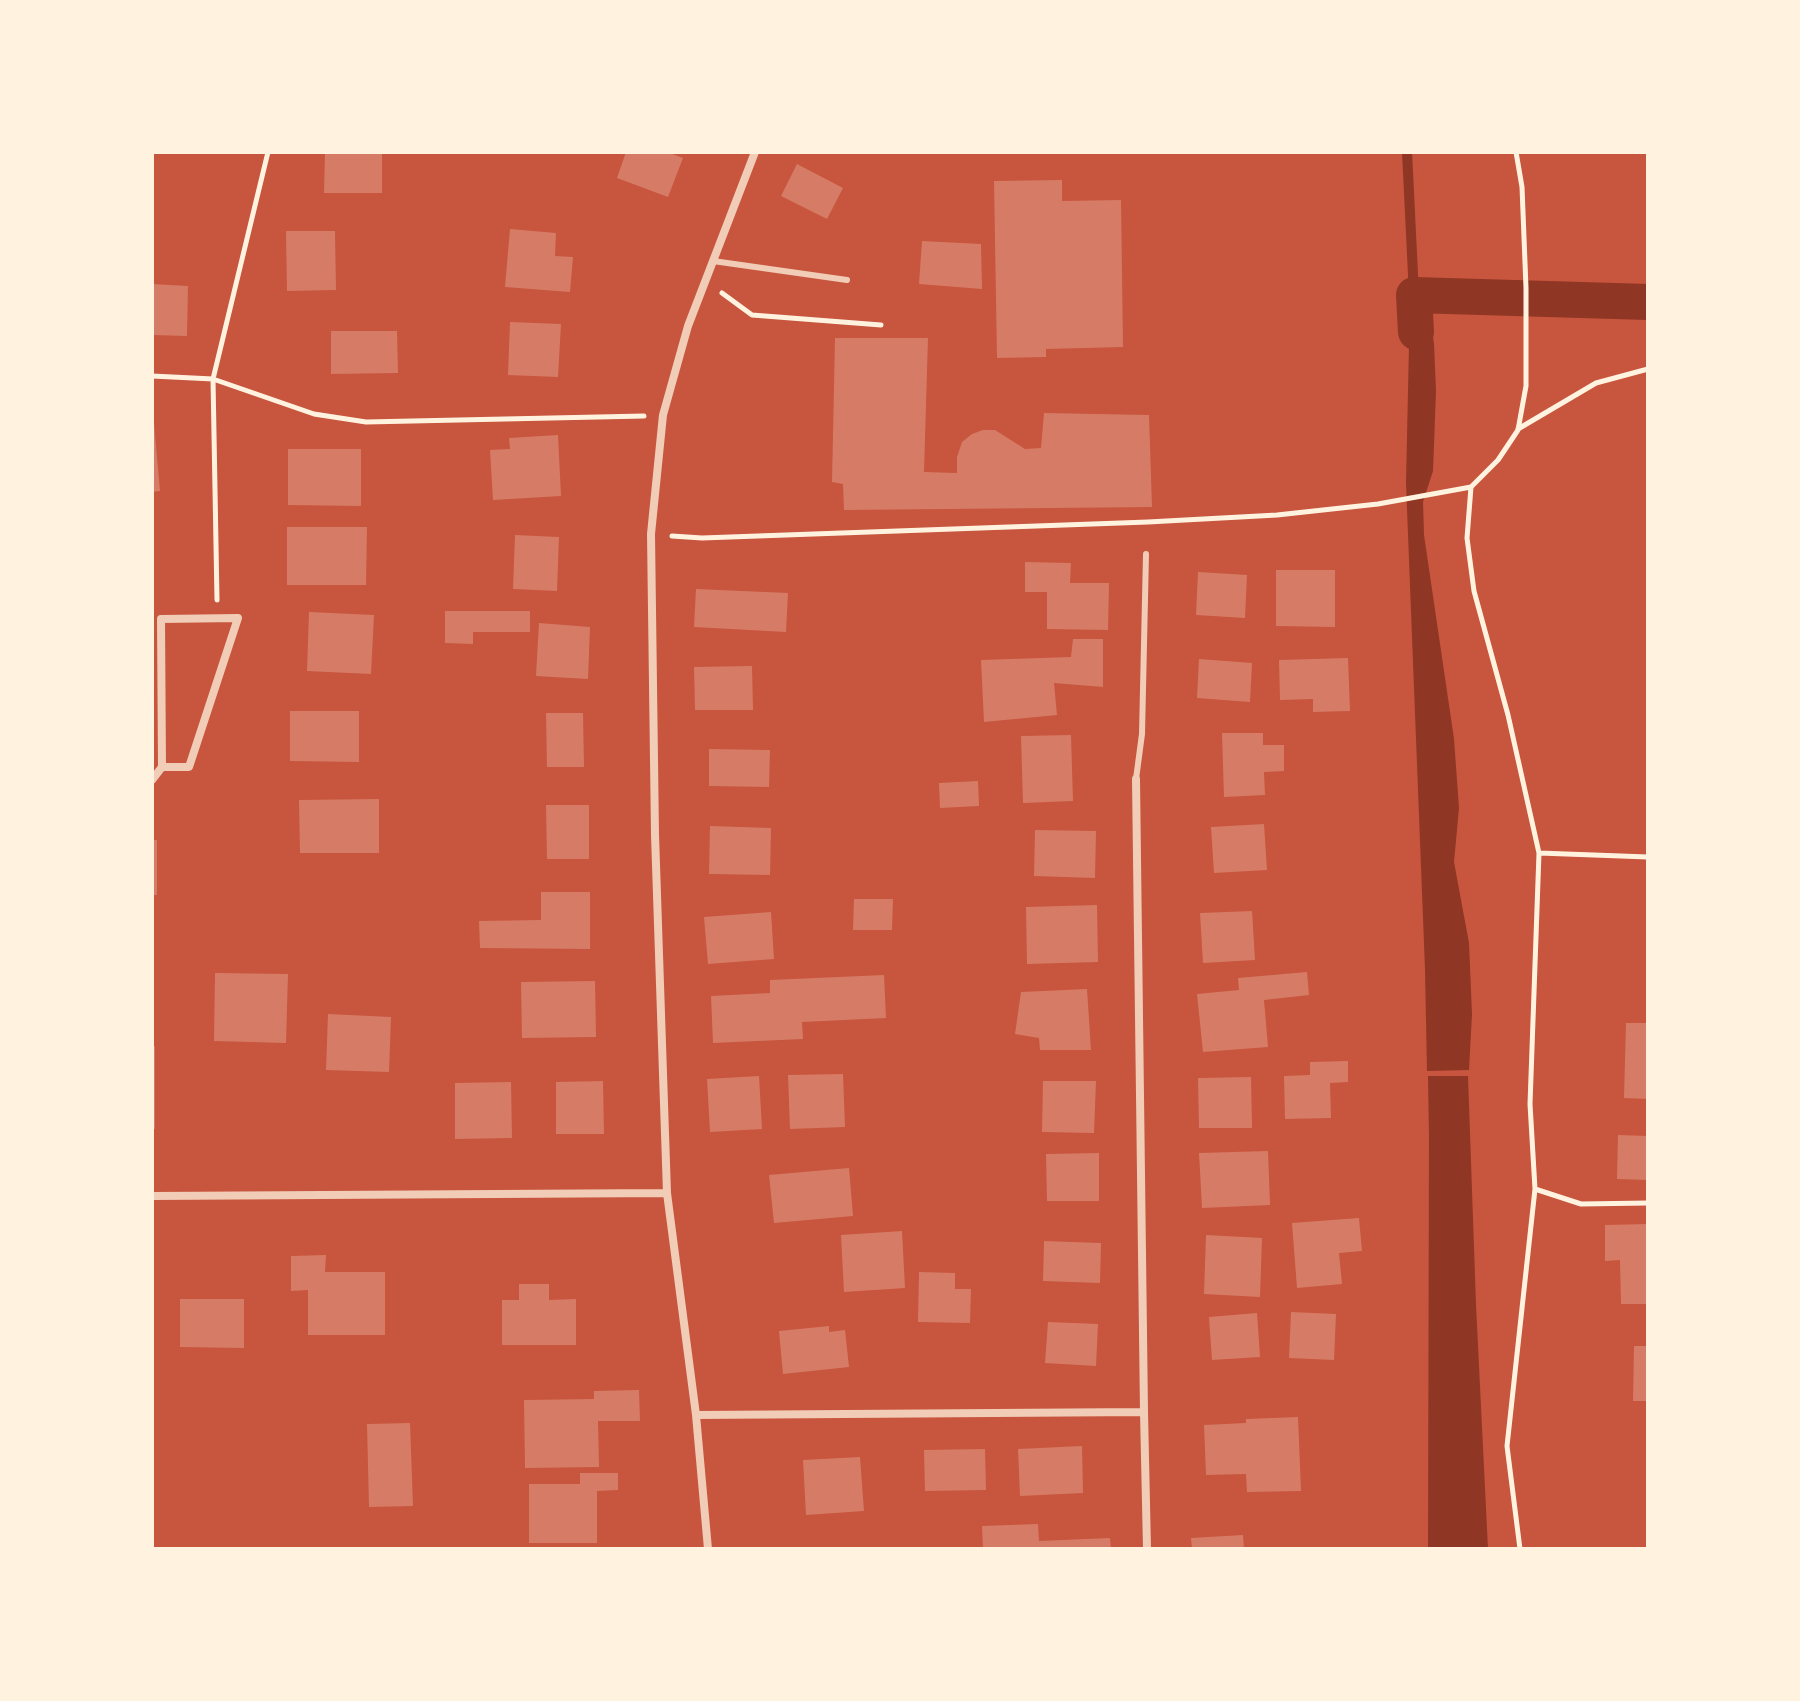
<!DOCTYPE html>
<html>
<head>
<meta charset="utf-8">
<style>
  body { margin:0 }
  #map { position:relative; width:1800px; height:1701px; overflow:hidden; background:#c8553d; font-family:Jost,sans-serif }
  canvas { display:block }
  .frame { position:absolute; inset:0; border:154px solid #fff3e0; pointer-events:none }
</style>
</head>
<body>
<div id="map">
<canvas width="1800" height="1701"></canvas>
<div class="frame"></div>
</div>
<script>
const ctx = document.querySelector('canvas').getContext('2d');
ctx.lineJoin = 'round';
function paint(path, color) { ctx.fillStyle = color; ctx.fill(path, 'evenodd'); }
const poly = rows => new Path2D(rows.map(r => 'M' + r).join(''));
function strokePath(path, color, width, dash) { ctx.strokeStyle = color; ctx.lineWidth = width; ctx.lineCap = dash ? 'butt' : 'round'; ctx.setLineDash(dash || []); ctx.stroke(path); }
const water = poly([
  [1426,291,1434,344,1436,391,1433,471,1423,502,1424,535,1454,739,1459,808,1454,862,1469,943,1472,1014,1469,1070,1427,1071,1425,969,1406,483,1409,345,1407,294],
  [1428,1076,1468,1076,1476,1305,1488,1549,1428,1549,1429,1138]
]);
const stream = poly([
  [1407,152,1414,295]
]);
const canal = poly([
  [1416,332,1414,295,1648,302]
]);
const building = poly([
  [325,152,382,152,382,193,324,193],
  [626,152,667,152,683,158,668,197,617,178],
  [797,164,843,188,827,219,781,196],
  [1062,180,1062,201,1121,200,1123,347,1046,349,1046,357,997,358,994,181],
  [510,229,556,233,555,256,573,257,570,292,505,287],
  [286,231,335,231,336,290,287,291],
  [922,241,981,244,982,289,919,284],
  [152,284,188,286,187,336,152,335],
  [510,322,561,324,558,377,508,375],
  [331,331,397,331,398,373,331,374],
  [835,338,928,338,924,472,957,473,957,457,962,442,972,434,983,430,995,430,1025,449,1041,448,1044,413,1149,415,1152,507,844,510,843,484,832,482],
  [152,423,154,423,160,491,152,492],
  [558,435,561,496,493,500,490,450,510,449,509,438],
  [288,449,361,449,361,506,288,505],
  [287,527,367,527,366,585,287,585],
  [515,535,559,537,557,591,513,589],
  [1025,562,1071,563,1070,583,1109,583,1108,630,1047,629,1047,592,1025,592],
  [1276,570,1335,570,1335,627,1276,626],
  [1198,572,1247,575,1245,618,1196,615],
  [696,589,788,593,786,632,694,627],
  [445,611,530,611,530,632,473,632,473,644,445,643],
  [309,612,374,615,371,674,307,671],
  [539,623,590,627,588,679,536,676],
  [1073,639,1103,639,1103,687,1054,683,1057,715,984,722,981,660,1071,657],
  [1348,658,1350,711,1313,712,1313,699,1280,700,1279,660],
  [1199,659,1252,663,1250,702,1197,698],
  [752,666,753,710,695,710,694,667],
  [290,711,359,711,359,762,290,761],
  [546,713,583,713,584,767,547,767],
  [1222,733,1263,733,1263,745,1284,745,1284,771,1264,772,1265,795,1224,797],
  [1071,735,1073,801,1023,803,1021,736],
  [709,749,770,750,769,787,709,786],
  [978,781,979,806,940,808,939,783],
  [379,799,379,853,300,853,299,800],
  [546,805,589,805,589,859,547,859],
  [1264,824,1267,870,1214,873,1211,827],
  [710,826,771,828,770,875,709,874],
  [1035,830,1096,831,1095,878,1034,876],
  [152,840,157,840,157,895,152,895],
  [541,892,590,892,590,949,480,948,479,921,541,920],
  [854,899,893,899,892,930,853,930],
  [1097,905,1098,962,1027,964,1026,907],
  [1252,911,1255,960,1203,963,1200,913],
  [771,912,774,959,708,964,704,917],
  [1307,972,1309,995,1264,1000,1268,1047,1203,1052,1197,994,1239,990,1238,978],
  [215,973,288,974,286,1043,214,1041],
  [884,975,886,1018,802,1022,803,1039,713,1043,711,996,770,993,770,980],
  [595,981,596,1037,522,1038,521,982],
  [1087,989,1091,1050,1040,1050,1039,1038,1015,1034,1021,992],
  [328,1014,391,1017,389,1072,326,1070],
  [1626,1023,1648,1023,1648,1099,1624,1098],
  [152,1046,155,1046,155,1129,152,1129],
  [1348,1061,1348,1082,1330,1083,1331,1118,1285,1119,1284,1076,1310,1075,1310,1062],
  [843,1074,845,1127,790,1129,788,1075],
  [759,1076,762,1129,710,1132,707,1079],
  [1251,1077,1252,1128,1199,1128,1198,1078],
  [603,1081,604,1134,556,1134,556,1082],
  [1043,1081,1096,1081,1094,1133,1042,1132],
  [511,1082,512,1138,455,1139,455,1083],
  [1618,1135,1648,1136,1648,1180,1617,1179],
  [1268,1151,1270,1205,1202,1208,1199,1153],
  [1099,1153,1099,1201,1047,1201,1046,1154],
  [849,1168,853,1216,774,1223,769,1175],
  [1359,1218,1362,1251,1339,1253,1342,1284,1297,1288,1292,1223],
  [1648,1224,1648,1304,1621,1304,1620,1260,1605,1261,1605,1225],
  [902,1231,905,1288,844,1292,841,1235],
  [1206,1235,1262,1238,1260,1297,1204,1294],
  [1044,1241,1101,1243,1100,1283,1043,1281],
  [326,1255,325,1272,385,1272,385,1335,308,1335,308,1290,291,1291,291,1256],
  [919,1272,955,1273,955,1289,971,1289,970,1323,918,1322],
  [519,1284,549,1284,549,1300,576,1299,576,1345,502,1345,502,1300,519,1300],
  [180,1299,244,1299,244,1348,180,1347],
  [1291,1312,1336,1314,1334,1360,1289,1358],
  [1257,1313,1260,1357,1212,1360,1209,1317],
  [1048,1322,1098,1324,1096,1366,1045,1363],
  [829,1326,829,1332,845,1330,849,1367,783,1374,779,1331],
  [1634,1346,1648,1346,1648,1401,1633,1401],
  [639,1390,640,1421,598,1421,599,1467,525,1468,524,1400,594,1399,594,1391],
  [1298,1417,1301,1491,1247,1492,1246,1474,1206,1475,1204,1425,1246,1423,1246,1419],
  [410,1423,413,1506,369,1507,367,1424],
  [1082,1446,1083,1493,1020,1496,1018,1449],
  [985,1449,986,1490,925,1491,924,1450],
  [860,1457,864,1511,806,1515,803,1460],
  [580,1473,618,1473,618,1490,597,1491,597,1543,529,1543,529,1484,580,1484],
  [1038,1524,1039,1541,1110,1538,1111,1549,983,1549,982,1526],
  [1243,1535,1244,1549,1192,1549,1191,1538]
]);
const path = poly([
  [722,293,752,315,881,325],
  [152,376,213,379,314,414,366,422,644,416],
  [1518,429,1596,383,1648,369],
  [1471,487,1467,538,1474,591,1508,715,1539,853,1530,1104,1535,1189,1507,1446,1520,1549],
  [672,536,702,538,1148,522,1277,515,1378,504,1471,487,1498,460,1518,430,1526,386,1526,288,1522,187,1516,152],
  [217,600,213,379,268,152],
  [1539,853,1648,857],
  [1535,1189,1581,1204,1648,1203]
]);
const service = poly([
  [713,261,847,280],
  [1136,779,1142,734,1146,554]
]);
const minor = poly([
  [1136,779,1144,1412],
  [152,780,162,767,161,619,238,618,189,767,162,767],
  [152,1196,667,1193],
  [696,1415,1144,1412,1147,1549],
  [708,1549,696,1415,667,1193,655,835,651,534,663,415,688,326,755,152]
]);
paint(water, '#8f3625');
strokePath(stream, '#8f3625', 10);
strokePath(canal, '#8f3625', 36);
paint(building, '#d67c66');
strokePath(path, '#fff3e0', 5);
strokePath(service, '#f1ccb7', 6);
strokePath(minor, '#f1ccb7', 8);
</script>
</body>
</html>
